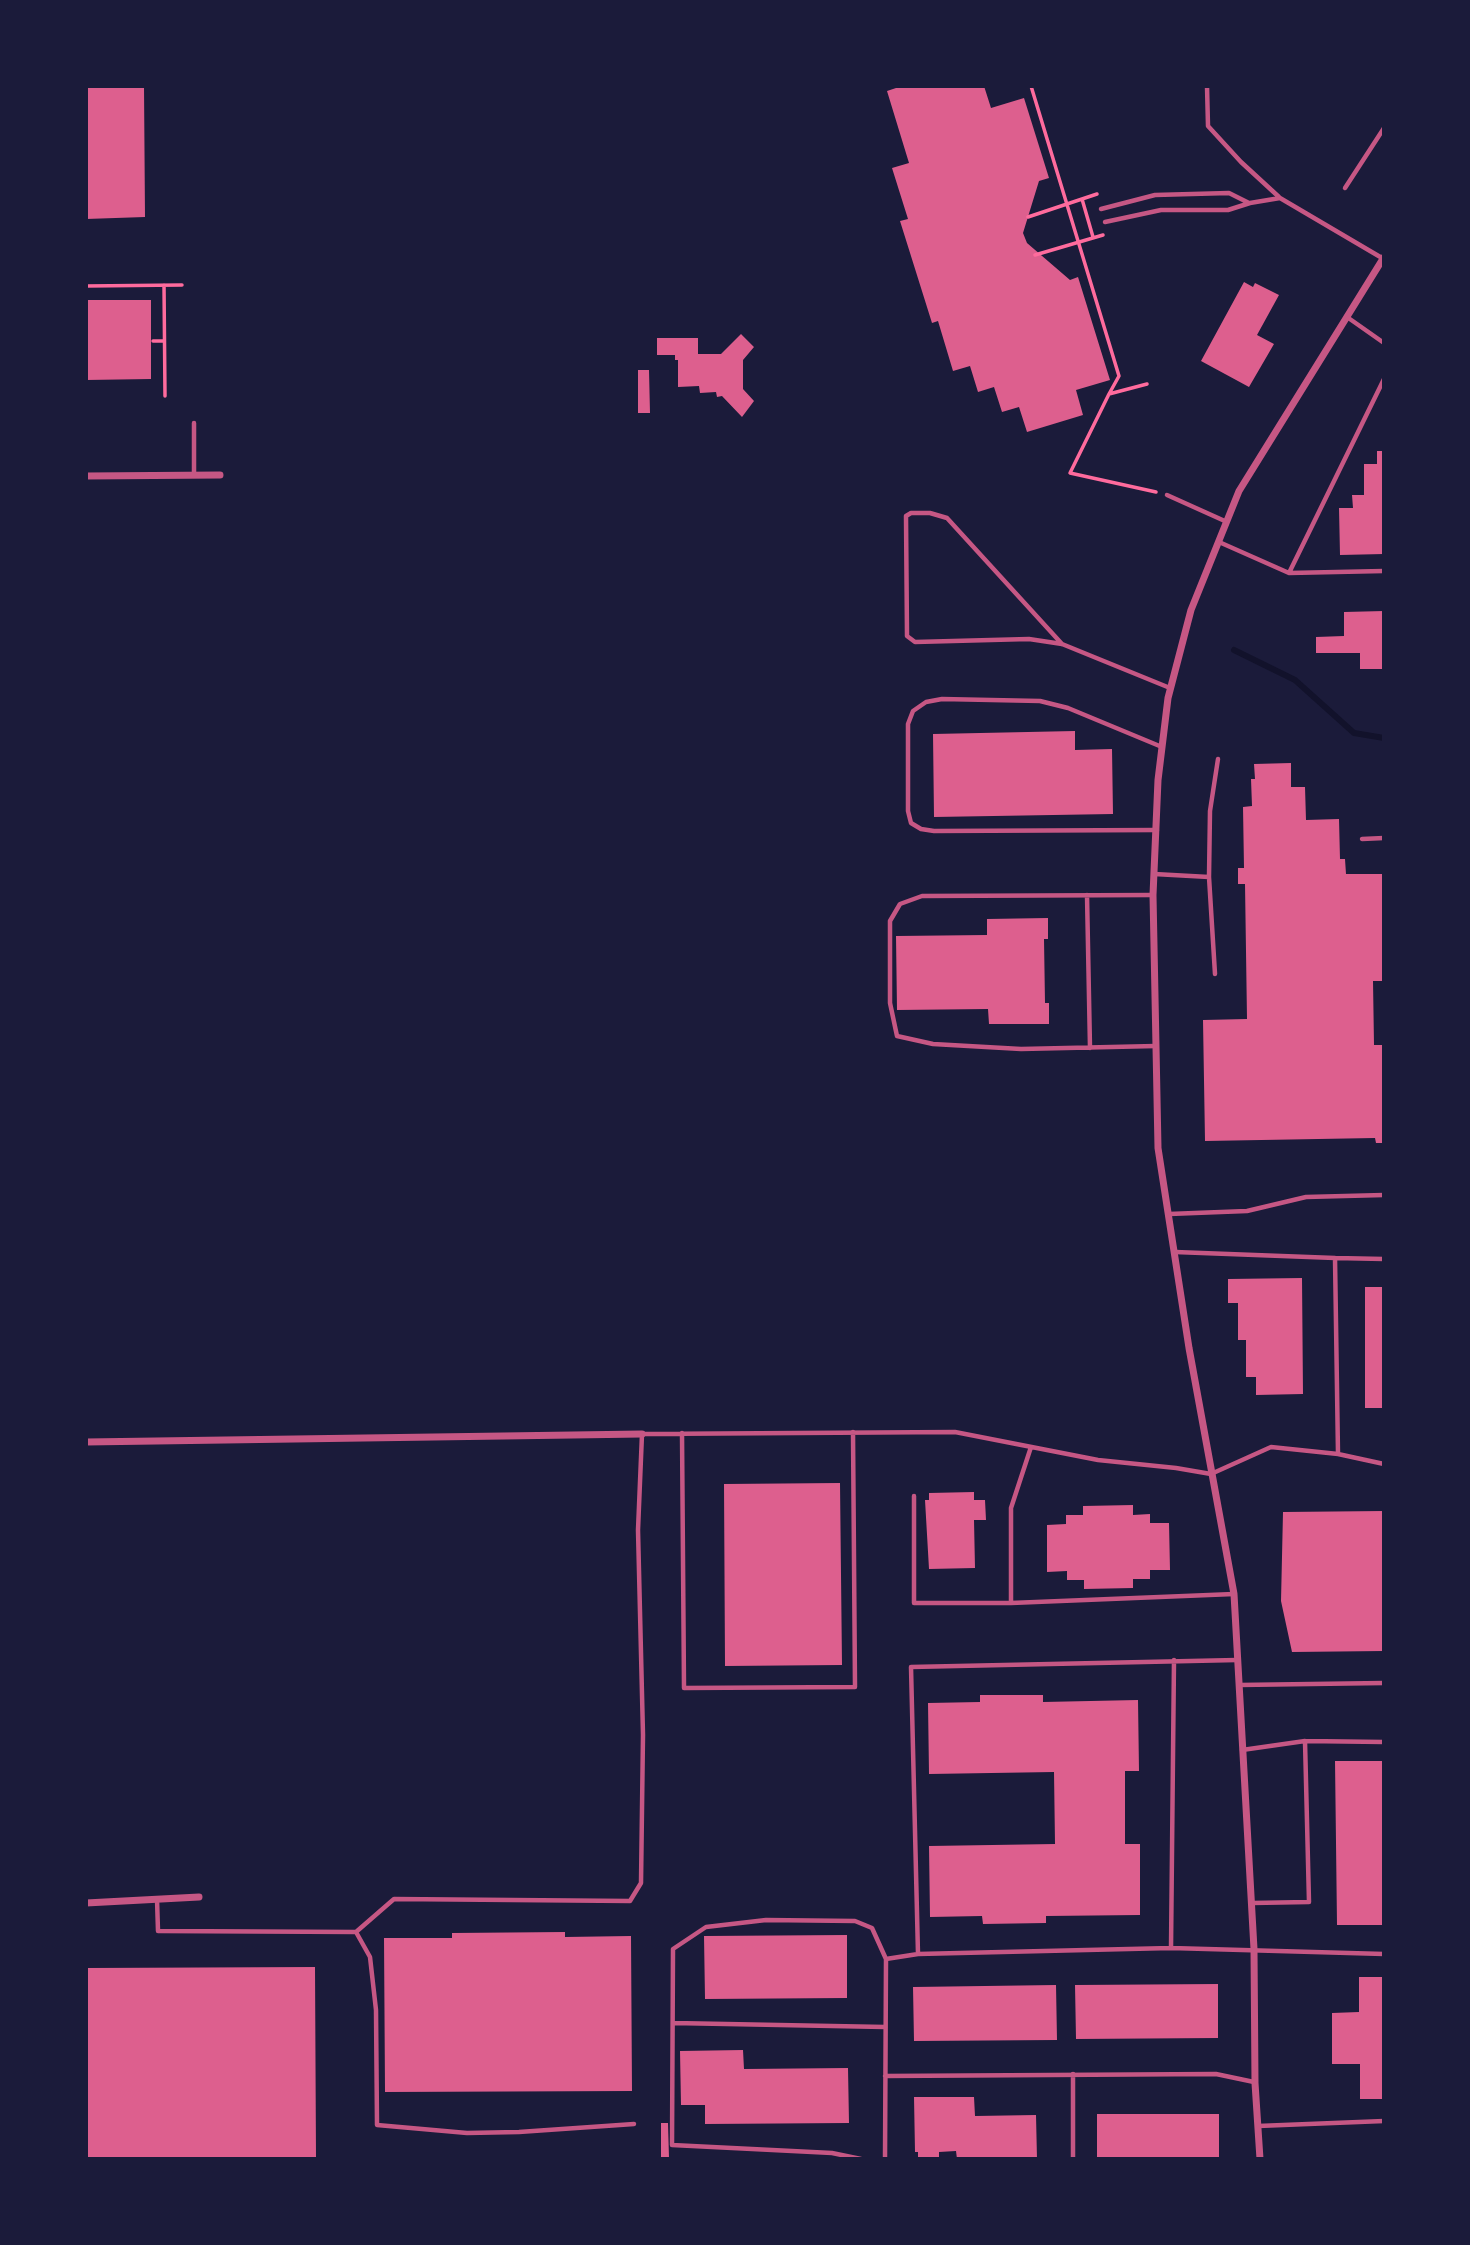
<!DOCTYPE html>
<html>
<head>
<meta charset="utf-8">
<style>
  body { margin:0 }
  #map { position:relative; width:1470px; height:2245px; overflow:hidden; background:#1b1b3a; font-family:Ubuntu,sans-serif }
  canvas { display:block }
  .frame { position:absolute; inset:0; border:88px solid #1b1b3a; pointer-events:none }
</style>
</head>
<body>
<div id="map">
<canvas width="1470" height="2245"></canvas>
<div class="frame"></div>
</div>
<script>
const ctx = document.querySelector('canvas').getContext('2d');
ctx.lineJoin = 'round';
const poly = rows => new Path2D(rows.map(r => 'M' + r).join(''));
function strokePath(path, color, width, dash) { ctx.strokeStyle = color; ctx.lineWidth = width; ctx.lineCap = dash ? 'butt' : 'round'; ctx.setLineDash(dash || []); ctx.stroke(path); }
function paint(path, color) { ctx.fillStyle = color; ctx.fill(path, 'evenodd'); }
const stream = poly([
  [1234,650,1295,680,1354,733,1384,738]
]);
const building = poly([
  [86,86,144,86,145,217,86,219],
  [902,86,984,86,991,108,1024,98,1049,178,1039,181,1023,233,1027,243,1070,280,1078,277,1110,380,1076,390,1083,415,1027,432,1019,407,1002,412,994,387,978,392,970,366,953,371,938,321,932,323,900,221,908,219,892,168,909,163,887,91],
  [1244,282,1253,287,1255,283,1279,295,1257,335,1274,344,1249,387,1201,361],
  [86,300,151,300,151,379,86,380],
  [741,334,754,347,743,360,743,389,754,401,742,417,722,396,717,397,716,392,700,393,699,386,678,387,678,360,675,360,675,355,657,355,657,338,698,338,698,354,721,354],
  [638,370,649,370,650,413,638,413],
  [1377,451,1384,451,1384,554,1340,555,1339,508,1353,508,1352,495,1364,495,1364,464,1377,464],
  [1384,611,1384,669,1360,669,1360,653,1316,653,1316,637,1344,636,1344,612],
  [1075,731,1075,750,1112,749,1113,814,934,817,933,734],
  [1291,763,1291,787,1305,787,1306,820,1339,819,1340,859,1345,859,1346,874,1384,874,1384,981,1373,981,1374,1045,1384,1045,1384,1143,1376,1143,1375,1138,1205,1141,1203,1020,1247,1019,1245,884,1238,884,1238,868,1244,868,1243,807,1252,806,1251,779,1255,779,1254,764],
  [1048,918,1048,939,1044,939,1045,1003,1049,1003,1049,1024,989,1024,988,1009,897,1010,896,936,987,935,987,919],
  [1302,1278,1303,1394,1256,1395,1256,1377,1246,1377,1246,1340,1238,1340,1238,1303,1228,1303,1228,1279],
  [1365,1287,1384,1287,1384,1408,1365,1408],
  [840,1483,842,1665,725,1666,724,1484],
  [974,1492,974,1500,985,1500,986,1520,974,1520,975,1568,929,1569,925,1500,929,1500,929,1493],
  [1133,1505,1133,1515,1150,1514,1150,1523,1169,1523,1170,1570,1150,1570,1150,1579,1133,1579,1133,1588,1084,1589,1084,1580,1067,1580,1067,1571,1047,1572,1047,1525,1066,1524,1066,1515,1083,1515,1083,1506],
  [1384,1511,1384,1651,1292,1652,1281,1601,1283,1512],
  [980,1695,1043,1695,1043,1702,1138,1700,1139,1771,1125,1771,1125,1844,1140,1844,1140,1915,1046,1916,1046,1923,983,1924,982,1916,930,1917,929,1846,1055,1844,1054,1772,929,1774,928,1703,980,1702],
  [1335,1761,1384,1761,1384,1925,1337,1925],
  [565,1932,565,1937,631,1936,632,2091,385,2092,384,1938,452,1938,452,1933],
  [847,1935,847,1998,705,1999,704,1936],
  [315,1967,316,2158,86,2159,86,1968],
  [1359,1977,1384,1977,1384,2099,1360,2099,1360,2064,1332,2064,1332,2013,1359,2012],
  [1218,1984,1218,2038,1076,2039,1075,1985],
  [1056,1985,1057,2040,914,2041,913,1987],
  [743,2050,744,2069,848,2068,849,2123,705,2124,705,2105,681,2105,680,2051],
  [914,2097,974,2097,975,2116,1036,2115,1037,2159,957,2159,956,2151,939,2152,939,2159,918,2159,918,2152,915,2152],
  [1097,2114,1219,2114,1219,2159,1097,2159],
  [661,2123,668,2123,669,2158,661,2158]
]);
const path = poly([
  [1031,86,1119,376,1109,394],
  [1082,199,1093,237],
  [1028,217,1097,194],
  [1035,255,1103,235],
  [164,285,165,396],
  [86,286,182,285],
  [153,341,164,341],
  [1147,384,1109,394,1070,473,1156,492]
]);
const service = poly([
  [1207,86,1208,126,1241,162,1279,197],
  [1345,188,1384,128],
  [1101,209,1155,195,1229,193,1249,203],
  [1105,222,1161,210,1228,210,1250,203,1280,198,1382,258],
  [1347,317,1384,343],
  [194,423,194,475],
  [1167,495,1227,522],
  [1219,542,1289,573,1384,379],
  [1289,573,1384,571],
  [1062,644,947,518,930,513,911,513,906,516,907,636,915,642,1029,639,1062,644,1170,688],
  [1157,830,934,831,921,829,911,823,908,811,908,724,913,711,926,702,942,699,1040,701,1068,708,1162,747],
  [1362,839,1384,838],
  [1154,874,1209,877,1210,811,1218,759],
  [1209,877,1215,974],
  [1087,895,1090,1048],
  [1153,895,922,896,900,904,890,921,890,1003,897,1036,933,1044,1021,1049,1156,1046],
  [1169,1214,1247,1211,1306,1197,1384,1195],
  [1335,1258,1384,1259],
  [682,1433,684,1688,855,1687,853,1432],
  [1338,1454,1384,1464],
  [914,1496,914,1603,1011,1603,1011,1508,1031,1447],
  [1011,1603,1234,1594],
  [1237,1660,911,1667,918,1954,1171,1948,1384,1954],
  [1239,1685,1384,1683],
  [1242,1750,1305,1741,1384,1742],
  [157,1899,158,1931,356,1932,394,1899,630,1901,641,1883,643,1735,638,1530,642,1434,955,1432,1098,1460,1176,1468,1211,1474,1271,1447,1338,1454,1335,1258,1175,1252],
  [1252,1903,1309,1902,1305,1741],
  [356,1932,370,1957,376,2010,377,2125,467,2133,519,2132,634,2124],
  [1171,1948,1174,1660],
  [673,2023,885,2027],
  [885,2076,1216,2074,1254,2082],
  [1258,2126,1384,2121],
  [861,2159,832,2153,672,2145,673,1949,706,1927,766,1920,855,1921,872,1928,886,1959],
  [885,2159,886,1959,918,1954],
  [1073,2159,1073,2074]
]);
const minor = poly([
  [86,476,220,475],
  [86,1442,642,1434],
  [86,1903,199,1897],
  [1260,2159,1255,2083,1254,1949,1234,1594,1189,1348,1158,1148,1153,895,1158,780,1168,698,1191,610,1239,491,1384,257]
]);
strokePath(stream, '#12122b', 6);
paint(building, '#dd5f8e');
strokePath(path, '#ff6b9d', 3.5);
strokePath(service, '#c65784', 4.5);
strokePath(minor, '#c65784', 7);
</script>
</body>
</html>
